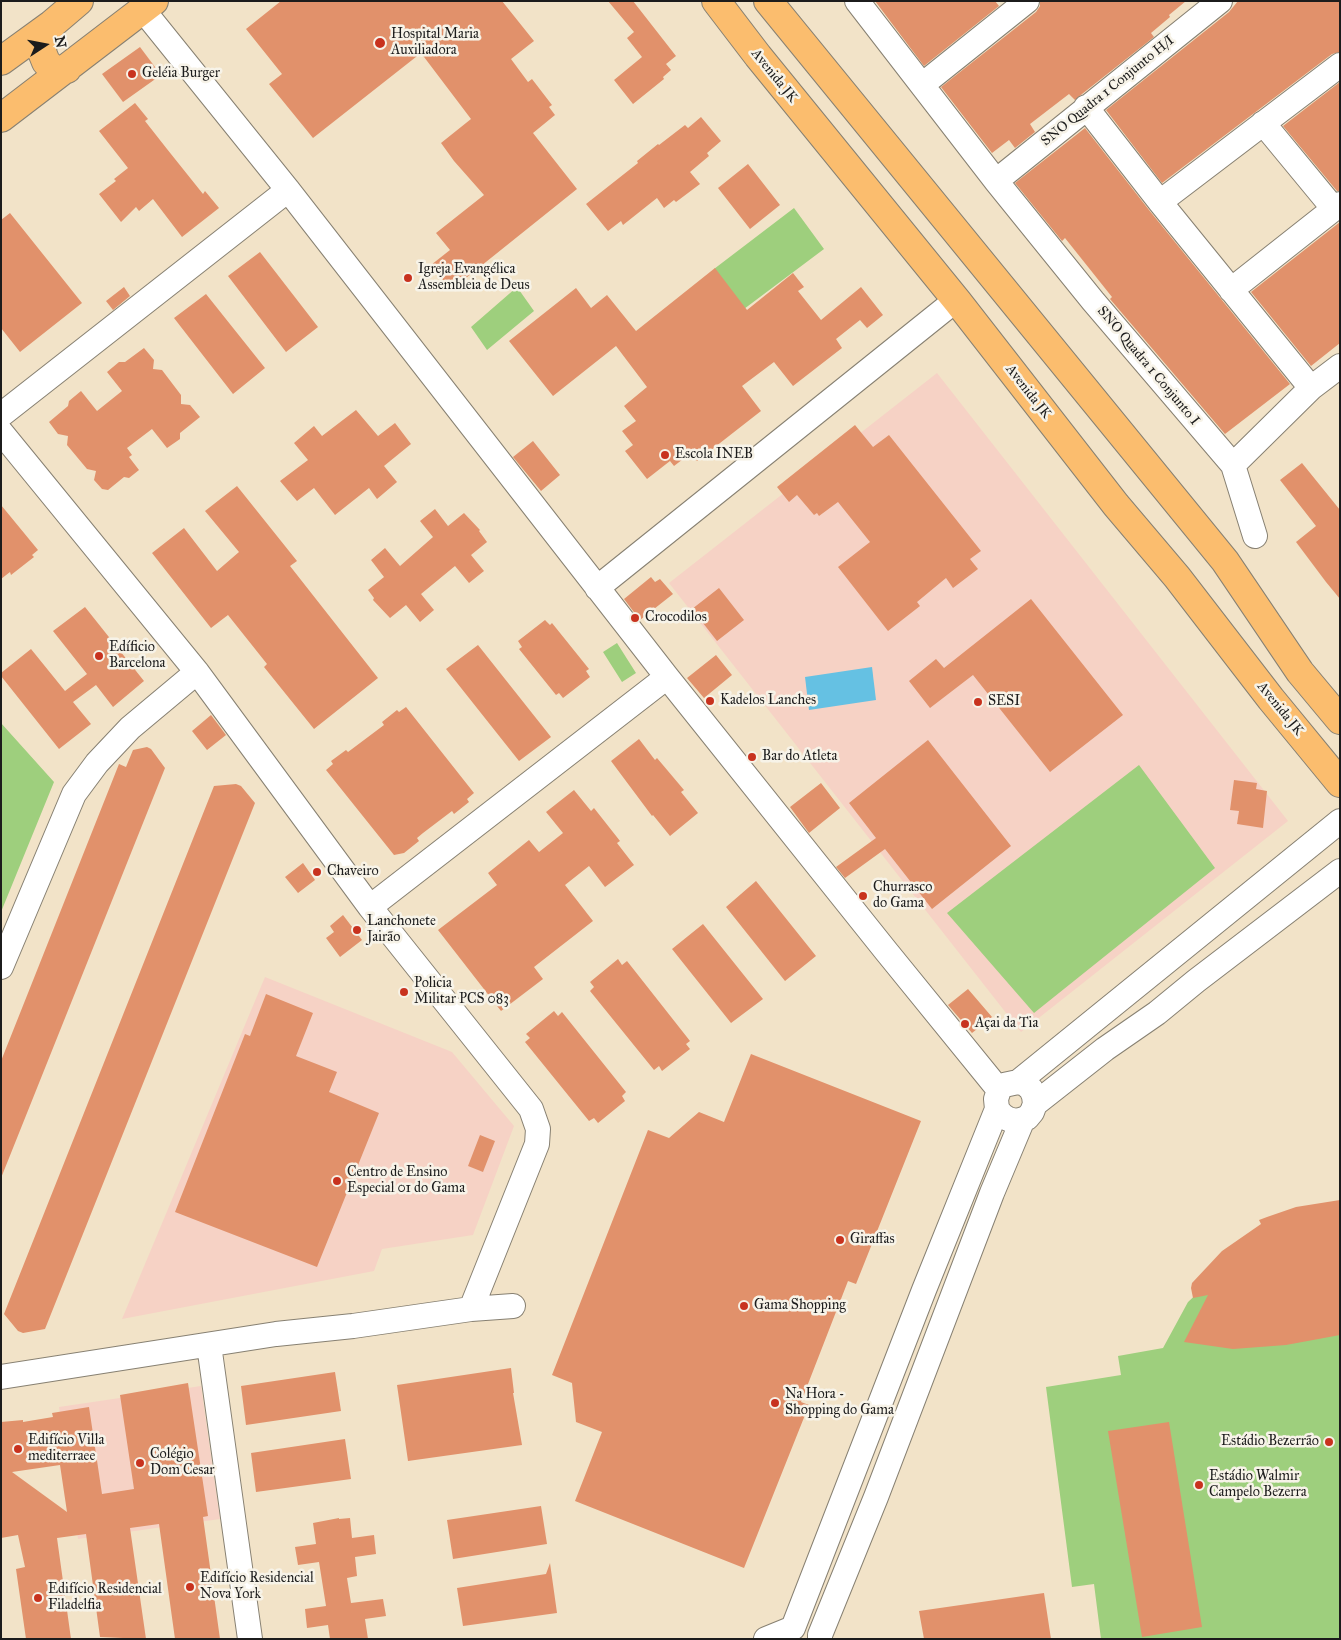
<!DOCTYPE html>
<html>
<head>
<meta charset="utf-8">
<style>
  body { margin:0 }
  #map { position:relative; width:1341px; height:1640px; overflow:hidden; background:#f2e3c8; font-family:"IM FELL Great Primer",serif }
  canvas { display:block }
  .frame { position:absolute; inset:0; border:2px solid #1c1c1c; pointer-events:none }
  .north { position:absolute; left:20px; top:20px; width:50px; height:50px; -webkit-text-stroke:4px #f7f3e8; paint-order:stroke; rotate:79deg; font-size:14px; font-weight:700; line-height:20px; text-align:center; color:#1c1c1c }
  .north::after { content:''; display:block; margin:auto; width:18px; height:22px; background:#1c1c1c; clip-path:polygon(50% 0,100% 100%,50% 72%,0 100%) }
</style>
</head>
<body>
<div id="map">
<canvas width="1341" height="1640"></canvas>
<div class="frame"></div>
<div class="north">N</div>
</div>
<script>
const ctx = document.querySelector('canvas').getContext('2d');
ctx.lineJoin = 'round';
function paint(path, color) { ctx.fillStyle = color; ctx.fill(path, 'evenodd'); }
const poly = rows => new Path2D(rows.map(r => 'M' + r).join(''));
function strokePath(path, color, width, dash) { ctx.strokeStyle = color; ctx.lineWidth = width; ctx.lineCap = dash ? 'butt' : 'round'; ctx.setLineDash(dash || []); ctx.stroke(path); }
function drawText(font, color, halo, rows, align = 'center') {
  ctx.font = font + ' "IM FELL Great Primer",serif'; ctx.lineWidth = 5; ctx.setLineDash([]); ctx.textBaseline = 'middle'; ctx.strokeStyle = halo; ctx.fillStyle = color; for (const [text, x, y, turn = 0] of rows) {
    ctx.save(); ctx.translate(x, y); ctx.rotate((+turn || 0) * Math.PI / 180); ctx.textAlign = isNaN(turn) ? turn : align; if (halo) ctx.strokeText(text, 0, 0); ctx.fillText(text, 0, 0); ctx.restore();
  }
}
const built = poly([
  [937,373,1288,821,1021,1032,669,583],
  [265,977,452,1052,514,1126,473,1235,382,1249,374,1271,122,1319],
  [201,1386,220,1519,78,1539,59,1407]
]);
const green = poly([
  [794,208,824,249,744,309,714,269],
  [517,287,534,311,487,350,471,327],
  [617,643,636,673,622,682,603,652],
  [1,723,54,782,1,912],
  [1139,765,1215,868,1034,1013,947,913],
  [1340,1238,1340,1639,1101,1639,1094,1584,1072,1587,1046,1387,1121,1375,1118,1356,1163,1348,1188,1302,1218,1274]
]);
const water = poly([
  [872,667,876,700,809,710,805,677]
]);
const building = poly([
  [281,1,502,1,534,41,511,59,528,82,532,79,552,105,549,107,555,115,533,133,577,189,451,290,431,265,450,250,436,233,484,195,454,161,441,143,471,119,421,53,313,138,269,84,282,74,246,29],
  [608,1,633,1,676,56,666,64,671,70,663,77,664,79,633,104,614,80,642,57,627,38,634,32],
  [875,1,995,1,999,6,924,66],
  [1040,1,1186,1,1169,15,1170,17,1151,33,1154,37,1082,94,1075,100,1069,94,1030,124,1035,132,1015,148,1009,140,992,153,941,87,1036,12,1040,6],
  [1238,1,1340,1,1340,52,1332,54,1162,183,1106,110,1229,12],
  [140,47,161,75,123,102,102,74],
  [1340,82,1340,191,1337,191,1283,126],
  [135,103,148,119,145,121,167,149,203,194,205,191,219,208,182,237,153,199,139,211,136,207,121,222,99,194,116,181,114,179,128,168,99,131],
  [701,117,721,141,707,153,709,156,690,172,700,184,676,202,674,200,664,208,657,198,623,225,621,221,608,231,586,204,638,163,637,161,658,144,659,145,685,125,688,128],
  [1085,128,1149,210,1290,384,1225,434,1110,299,1112,297,1065,238,1062,241,1015,183],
  [748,164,780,205,750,229,718,188],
  [10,213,82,303,20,352,1,328,1,220],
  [1340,222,1340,343,1311,366,1251,292],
  [260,252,318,327,286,352,228,276],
  [715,268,747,310,793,273,804,287,798,291,821,320,861,287,883,315,867,328,860,320,836,339,842,348,793,386,774,362,742,386,761,411,697,461,691,453,674,466,670,461,647,479,625,451,633,445,622,431,636,421,624,406,647,387,616,346,553,396,509,341,576,288,591,308,607,295,636,331],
  [124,287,130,296,113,310,106,301],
  [206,294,265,368,233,394,174,318],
  [144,348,154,360,153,369,162,370,181,395,181,404,190,405,200,417,180,433,180,439,167,448,152,429,127,448,132,455,129,457,139,470,129,478,124,477,108,490,102,489,94,480,96,471,87,469,67,445,68,436,58,434,49,422,68,406,69,401,81,391,97,411,122,391,107,372,119,362,125,362],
  [356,410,378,436,395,423,411,444,384,466,397,482,377,499,369,488,335,515,314,488,297,501,280,481,308,460,294,443,314,426,322,436],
  [855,425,873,447,889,435,981,551,970,559,978,569,953,588,946,578,917,602,920,606,888,631,838,567,870,542,838,502,819,516,817,513,814,515,797,495,789,502,777,487],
  [533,441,560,475,541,491,513,457],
  [1302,463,1340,510,1340,599,1326,582,1296,542,1316,526,1280,480],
  [237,486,297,561,290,566,378,678,314,729,264,667,267,664,228,615,211,628,152,553,184,528,217,571,239,552,205,511],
  [1,505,38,550,32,555,34,557,11,575,10,572,1,579],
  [435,509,448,526,464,513,480,530,479,531,487,542,471,555,484,571,469,583,455,566,421,594,434,610,420,622,406,605,390,618,373,600,374,598,368,590,384,577,371,560,385,548,400,566,433,537,420,521],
  [651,577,655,582,660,579,673,594,640,620,624,599],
  [719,588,744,620,717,641,692,609],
  [1031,599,1123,715,1050,772,973,675,930,708,909,681,936,659,944,668],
  [85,607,144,681,113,707,96,685,73,702,91,724,59,749,1,676,1,673,31,649,65,691,87,674,53,631],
  [545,620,550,625,552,623,589,669,586,671,590,677,563,698,559,693,556,695,519,649,522,647,518,641],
  [478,645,551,737,519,761,446,669],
  [716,655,732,675,704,698,687,678],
  [406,707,474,793,467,799,469,802,454,814,452,811,423,833,417,838,419,841,404,853,394,855,326,770,333,764,331,761,346,750,348,752,384,725,382,722,397,710,399,712],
  [211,715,226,735,207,750,192,731],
  [639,739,655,760,657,758,684,790,681,792,698,813,670,836,653,815,652,816,611,761],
  [928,740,1011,846,932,909,885,849,845,878,836,867,876,838,849,803],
  [147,747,151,749,165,768,1,1178,1,1061,119,764,126,767,133,750],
  [1234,780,1257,783,1256,789,1267,791,1263,828,1237,824,1239,811,1230,810],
  [821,783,840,808,809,833,790,807],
  [236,784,241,786,255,803,45,1329,23,1333,18,1331,4,1314,214,786],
  [574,790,591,811,594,808,620,841,617,843,634,865,605,887,589,866,565,885,593,921,534,967,543,979,501,1011,438,930,497,885,488,873,529,840,539,852,563,833,546,812],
  [303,863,315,880,298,893,285,877],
  [756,881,816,956,785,981,726,907],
  [343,915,362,940,340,957,326,938,334,932,330,926],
  [703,924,763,999,731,1023,672,949],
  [618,959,622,965,627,961,690,1041,686,1044,690,1049,662,1071,659,1066,654,1070,590,991,594,987,590,982],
  [968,989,992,1017,972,1033,948,1005],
  [266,994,313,1013,296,1056,337,1072,329,1092,379,1113,317,1267,175,1212,245,1034,250,1036],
  [554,1011,558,1016,562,1012,626,1092,622,1096,625,1101,598,1123,594,1118,589,1121,525,1042,530,1038,526,1034],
  [751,1054,921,1121,856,1284,848,1281,801,1402,809,1405,744,1568,575,1501,602,1432,576,1422,572,1383,552,1375,648,1130,669,1138,699,1112,724,1122],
  [480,1135,495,1141,483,1172,468,1166],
  [1340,1200,1340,1335,1286,1345,1233,1349,1184,1342,1208,1295,1193,1298,1191,1288,1192,1283,1222,1251,1261,1224,1259,1220,1267,1217,1296,1207],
  [511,1368,514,1393,513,1393,522,1445,408,1461,397,1385],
  [335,1372,341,1411,246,1425,241,1386],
  [188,1383,208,1516,203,1517,220,1639,175,1639,159,1524,130,1528,146,1639,100,1637,86,1534,57,1538,71,1639,26,1639,16,1569,25,1567,18,1535,1,1538,1,1422,23,1420,23,1422,53,1417,52,1413,89,1407,102,1494,134,1489,120,1395],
  [60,1465,67,1512,12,1472],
  [1169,1422,1202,1627,1142,1637,1108,1431],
  [345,1439,351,1479,256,1492,251,1453],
  [541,1506,547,1544,453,1559,447,1520],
  [339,1518,339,1519,350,1518,352,1538,374,1535,376,1554,355,1557,357,1576,347,1578,351,1603,383,1599,386,1616,365,1619,368,1639,330,1639,328,1625,307,1628,305,1609,326,1606,319,1562,298,1565,295,1547,316,1544,313,1523],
  [550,1563,557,1613,463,1626,457,1588,546,1574],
  [1044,1593,1051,1639,924,1639,919,1611]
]);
const minor = poly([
  [857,1,996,181,1093,301,1233,465,1255,536],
  [143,10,288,190,667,677,886,951,999,1090],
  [922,85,1027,1],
  [1086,107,1160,202,1311,388],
  [1263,123,1334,209],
  [996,181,1220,1],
  [1160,202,1340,65],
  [1231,290,1340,204],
  [1,415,288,190],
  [1,432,197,672,370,907,531,1109,538,1129,537,1144,471,1309,353,1326,276,1334,1,1377],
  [1233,465,1311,388,1340,366],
  [597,588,956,300],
  [370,907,667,677],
  [1,967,74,794,97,763,130,728,197,672],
  [1018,1082,1340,821],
  [1035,1104,1034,1096,1031,1089,1025,1084,1018,1082,1004,1085,999,1090,996,1099,997,1109,1002,1115,1008,1119,1016,1121,1027,1118,1032,1112,1035,1104,1105,1049,1157,1013,1196,981,1340,871],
  [471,1309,513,1306],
  [209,1345,250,1639],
  [766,1639,793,1628,924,1290,997,1109],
  [820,1639,820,1635,876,1497,992,1193,1023,1119]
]);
const major = poly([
  [716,1,758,56,958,302,1116,505,1177,577,1271,699,1340,783],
  [768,1,1225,561,1300,672,1340,720],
  [52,24,43,42,42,52,46,62,52,68,59,70,67,69],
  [1,61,52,24,79,1],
  [1,118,154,1]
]);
const markers = [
  [380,43,6,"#c8321e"],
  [132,74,5,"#c8321e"],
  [408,278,5,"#c8321e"],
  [665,455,5,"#c8321e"],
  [635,618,5,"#c8321e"],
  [99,656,5,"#c8321e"],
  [710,701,5,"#c8321e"],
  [978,702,5,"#c8321e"],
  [752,757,5,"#c8321e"],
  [317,872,5,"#c8321e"],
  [863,896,5,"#c8321e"],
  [357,930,5,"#c8321e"],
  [404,992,5,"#c8321e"],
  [965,1024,5,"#c8321e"],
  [337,1181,5,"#c8321e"],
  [840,1240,5,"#c8321e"],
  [744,1306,5,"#c8321e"],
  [775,1403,5,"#c8321e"],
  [1329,1442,5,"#c8321e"],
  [18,1449,5,"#c8321e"],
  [140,1463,5,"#c8321e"],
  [1199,1485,5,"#c8321e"],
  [190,1587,5,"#c8321e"],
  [38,1598,5,"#c8321e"]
];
const poiNames = [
  ["Hospital Maria",391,35],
  ["Auxiliadora",391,51],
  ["Geléia Burger",142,74],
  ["Igreja Evangélica",418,270],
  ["Assembleia de Deus",418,286],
  ["Escola INEB",675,455],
  ["Crocodilos",645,618],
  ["Edíficio",109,648],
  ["Barcelona",109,664],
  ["Kadelos Lanches",720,701],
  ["SESI",988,702],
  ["Bar do Atleta",762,757],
  ["Chaveiro",327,872],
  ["Churrasco",873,888],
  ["do Gama",873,904],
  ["Lanchonete",367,922],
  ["Jairão",367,938],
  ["Policia",414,984],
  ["Militar PCS 083",414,1000],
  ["Açai da Tia",975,1024],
  ["Centro de Ensino",347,1173],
  ["Especial 01 do Gama",347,1189],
  ["Giraffas",850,1240],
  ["Gama Shopping",754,1306],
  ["Na Hora -",785,1395],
  ["Shopping do Gama",785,1411],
  ["Edifício Villa",28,1441],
  ["mediterraee",28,1457],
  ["Estádio Bezerrão",1319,1442,"right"],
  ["Colégio",150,1455],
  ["Dom Cesar",150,1471],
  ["Estádio Walmir",1209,1477],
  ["Campelo Bezerra",1209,1493],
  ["Edifício Residencial",200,1579],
  ["Nova York",200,1595],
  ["Edifício Residencial",48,1590],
  ["Filadelfia",48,1606]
];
const streetNames = [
  ["Avenida JK",774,76,51],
  ["SNO Quadra 1 Conjunto H/I",1108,91,-39],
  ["SNO Quadra 1 Conjunto I",1148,366,50],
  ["Avenida JK",1028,392,52],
  ["Avenida JK",1280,709,51]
];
paint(built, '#f6d2c5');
paint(green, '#9ecf7d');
paint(water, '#65c1e3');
paint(building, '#e1916b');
strokePath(minor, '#878072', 26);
strokePath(major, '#878072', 30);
strokePath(minor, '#fff', 24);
strokePath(major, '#fbbd6e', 28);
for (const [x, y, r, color] of markers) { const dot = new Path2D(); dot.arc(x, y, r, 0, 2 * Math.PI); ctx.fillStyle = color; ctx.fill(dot); strokePath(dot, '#f7f3e8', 2); }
drawText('14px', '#1c1c1c', '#f7f3e8', poiNames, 'left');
drawText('14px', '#1c1c1c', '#f7f3e8', streetNames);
</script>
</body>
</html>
